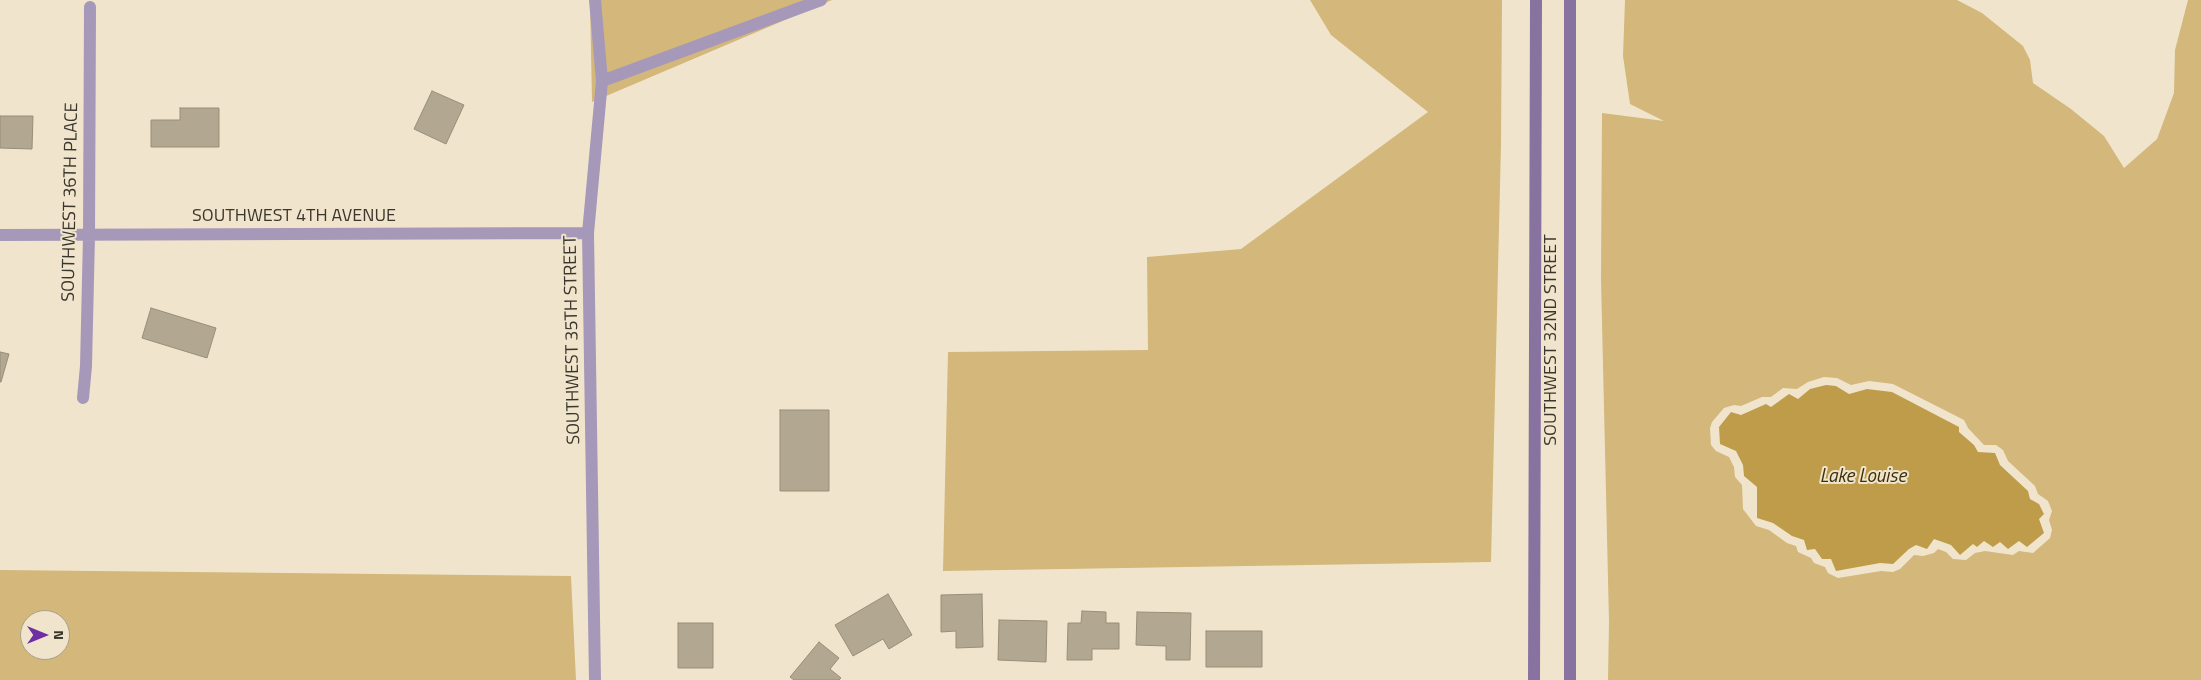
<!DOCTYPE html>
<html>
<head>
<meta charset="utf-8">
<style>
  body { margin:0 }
  #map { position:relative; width:2201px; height:680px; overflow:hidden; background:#f0e5cc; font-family:"Titillium Web",sans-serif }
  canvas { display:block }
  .north { position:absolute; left:20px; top:610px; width:50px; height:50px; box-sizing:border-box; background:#f0e5cc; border:1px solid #a89f8c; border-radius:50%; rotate:90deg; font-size:14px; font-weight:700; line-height:20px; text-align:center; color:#3b362d }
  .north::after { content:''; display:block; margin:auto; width:18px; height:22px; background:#6e2fa4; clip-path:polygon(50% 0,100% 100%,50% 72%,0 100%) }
</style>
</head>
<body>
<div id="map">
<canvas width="2201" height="680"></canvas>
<div class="north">N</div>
</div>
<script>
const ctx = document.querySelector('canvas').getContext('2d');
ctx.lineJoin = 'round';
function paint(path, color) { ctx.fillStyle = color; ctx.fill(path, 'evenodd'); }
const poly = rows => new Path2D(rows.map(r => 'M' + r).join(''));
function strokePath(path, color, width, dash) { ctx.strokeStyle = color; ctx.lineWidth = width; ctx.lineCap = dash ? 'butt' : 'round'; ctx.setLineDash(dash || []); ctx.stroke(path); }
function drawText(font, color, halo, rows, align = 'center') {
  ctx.font = font + ' "Titillium Web",sans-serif'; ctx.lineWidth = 4; ctx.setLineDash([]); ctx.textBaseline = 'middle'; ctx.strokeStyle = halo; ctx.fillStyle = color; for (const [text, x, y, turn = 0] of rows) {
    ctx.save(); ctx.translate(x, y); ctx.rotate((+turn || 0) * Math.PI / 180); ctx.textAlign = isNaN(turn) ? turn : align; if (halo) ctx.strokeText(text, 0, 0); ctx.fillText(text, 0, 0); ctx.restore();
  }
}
const green = poly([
  [590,0,832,0,592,102],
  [1310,0,1502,0,1501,144,1491,562,943,571,948,352,1148,350,1147,257,1241,249,1428,112,1331,35],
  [1625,0,1957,0,1982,13,2023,46,2030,60,2033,83,2071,109,2104,136,2124,168,2157,139,2174,93,2175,50,2188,0,2201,0,2201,680,1608,680,1609,622,1601,279,1602,113,1664,121,1630,104,1623,56],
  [1824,377,1837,378,1851,385,1869,381,1893,384,1964,420,1968,428,1984,445,1996,445,2003,450,2008,461,2035,486,2038,494,2048,501,2052,511,2049,520,2052,530,2050,538,2033,553,2019,551,2013,555,1985,551,1975,553,1966,560,1953,559,1946,552,1938,549,1934,553,1923,556,1914,555,1900,569,1893,572,1881,571,1838,578,1828,573,1825,567,1814,563,1811,558,1798,552,1796,546,1787,543,1769,530,1756,526,1743,509,1742,485,1735,477,1734,467,1729,457,1716,451,1711,445,1710,428,1712,422,1724,408,1734,405,1741,406,1762,397,1771,397,1783,388,1797,389,1808,382],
  [0,570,571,576,576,680,0,680],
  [30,620,60,620,60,650,30,650]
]);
const water = poly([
  [1826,385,1836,386,1849,394,1867,389,1892,392,1959,427,1959,432,1974,445,1978,452,1995,453,2000,465,2028,491,2030,499,2039,504,2044,514,2039,519,2044,533,2027,547,2019,541,2008,549,2000,542,1993,547,1984,541,1977,547,1973,544,1960,555,1951,545,1934,539,1927,549,1916,545,1909,549,1893,564,1880,563,1836,571,1831,559,1822,559,1815,549,1807,550,1804,540,1792,536,1773,523,1757,518,1757,487,1744,476,1743,465,1736,451,1720,444,1719,427,1731,412,1741,415,1766,404,1771,407,1789,394,1798,399,1810,389]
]);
const building = poly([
  [432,91,464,105,446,144,414,129,432,91],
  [180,108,219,108,219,147,151,147,151,120,180,120,180,108],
  [0,116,33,116,32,149,0,148,0,116],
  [151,308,216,328,207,358,142,338,151,308],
  [0,352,9,354,1,382,0,382,0,352],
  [780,410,829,410,829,491,780,491,780,410],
  [888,594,912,635,889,649,883,639,853,656,835,625,888,594],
  [982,594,983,647,956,648,956,631,941,632,941,595,982,594],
  [1082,611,1106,612,1106,623,1119,623,1119,649,1092,649,1092,660,1067,660,1068,623,1081,623,1082,611],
  [1137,612,1191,613,1190,660,1166,660,1166,646,1136,645,1137,612],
  [999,620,1047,621,1046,662,998,660,999,620],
  [678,623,713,623,713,668,678,668,678,623],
  [1206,631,1262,631,1262,667,1206,667,1206,631],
  [819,642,839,658,830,669,841,678,839,680,794,680,790,677,819,642]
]);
const street = poly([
  [595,0,602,81,588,233,595,680],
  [602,81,821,0],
  [0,235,588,233],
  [83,398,86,366,89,236,90,7]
]);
const secondary = poly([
  [1534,680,1536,0],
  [1570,680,1570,0]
]);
const streetNames = [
  ["SOUTHWEST 36TH PLACE",71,202,-89],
  ["SOUTHWEST 4TH AVENUE",294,217],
  ["SOUTHWEST 35TH STREET",573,340,-91],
  ["SOUTHWEST 32ND STREET",1552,340,-90]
];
const waterNames = [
  ["Lake Louise",1863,477]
];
paint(green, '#d3b77b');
paint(water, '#bf9c4a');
paint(building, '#b2a790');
strokePath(building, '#988e77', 1);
strokePath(street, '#a698b8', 12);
strokePath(secondary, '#8772a0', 12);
drawText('18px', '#3b362d', '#f0e5cc', streetNames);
drawText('italic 19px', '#3e2f0a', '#f0e5cc', waterNames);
</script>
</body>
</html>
